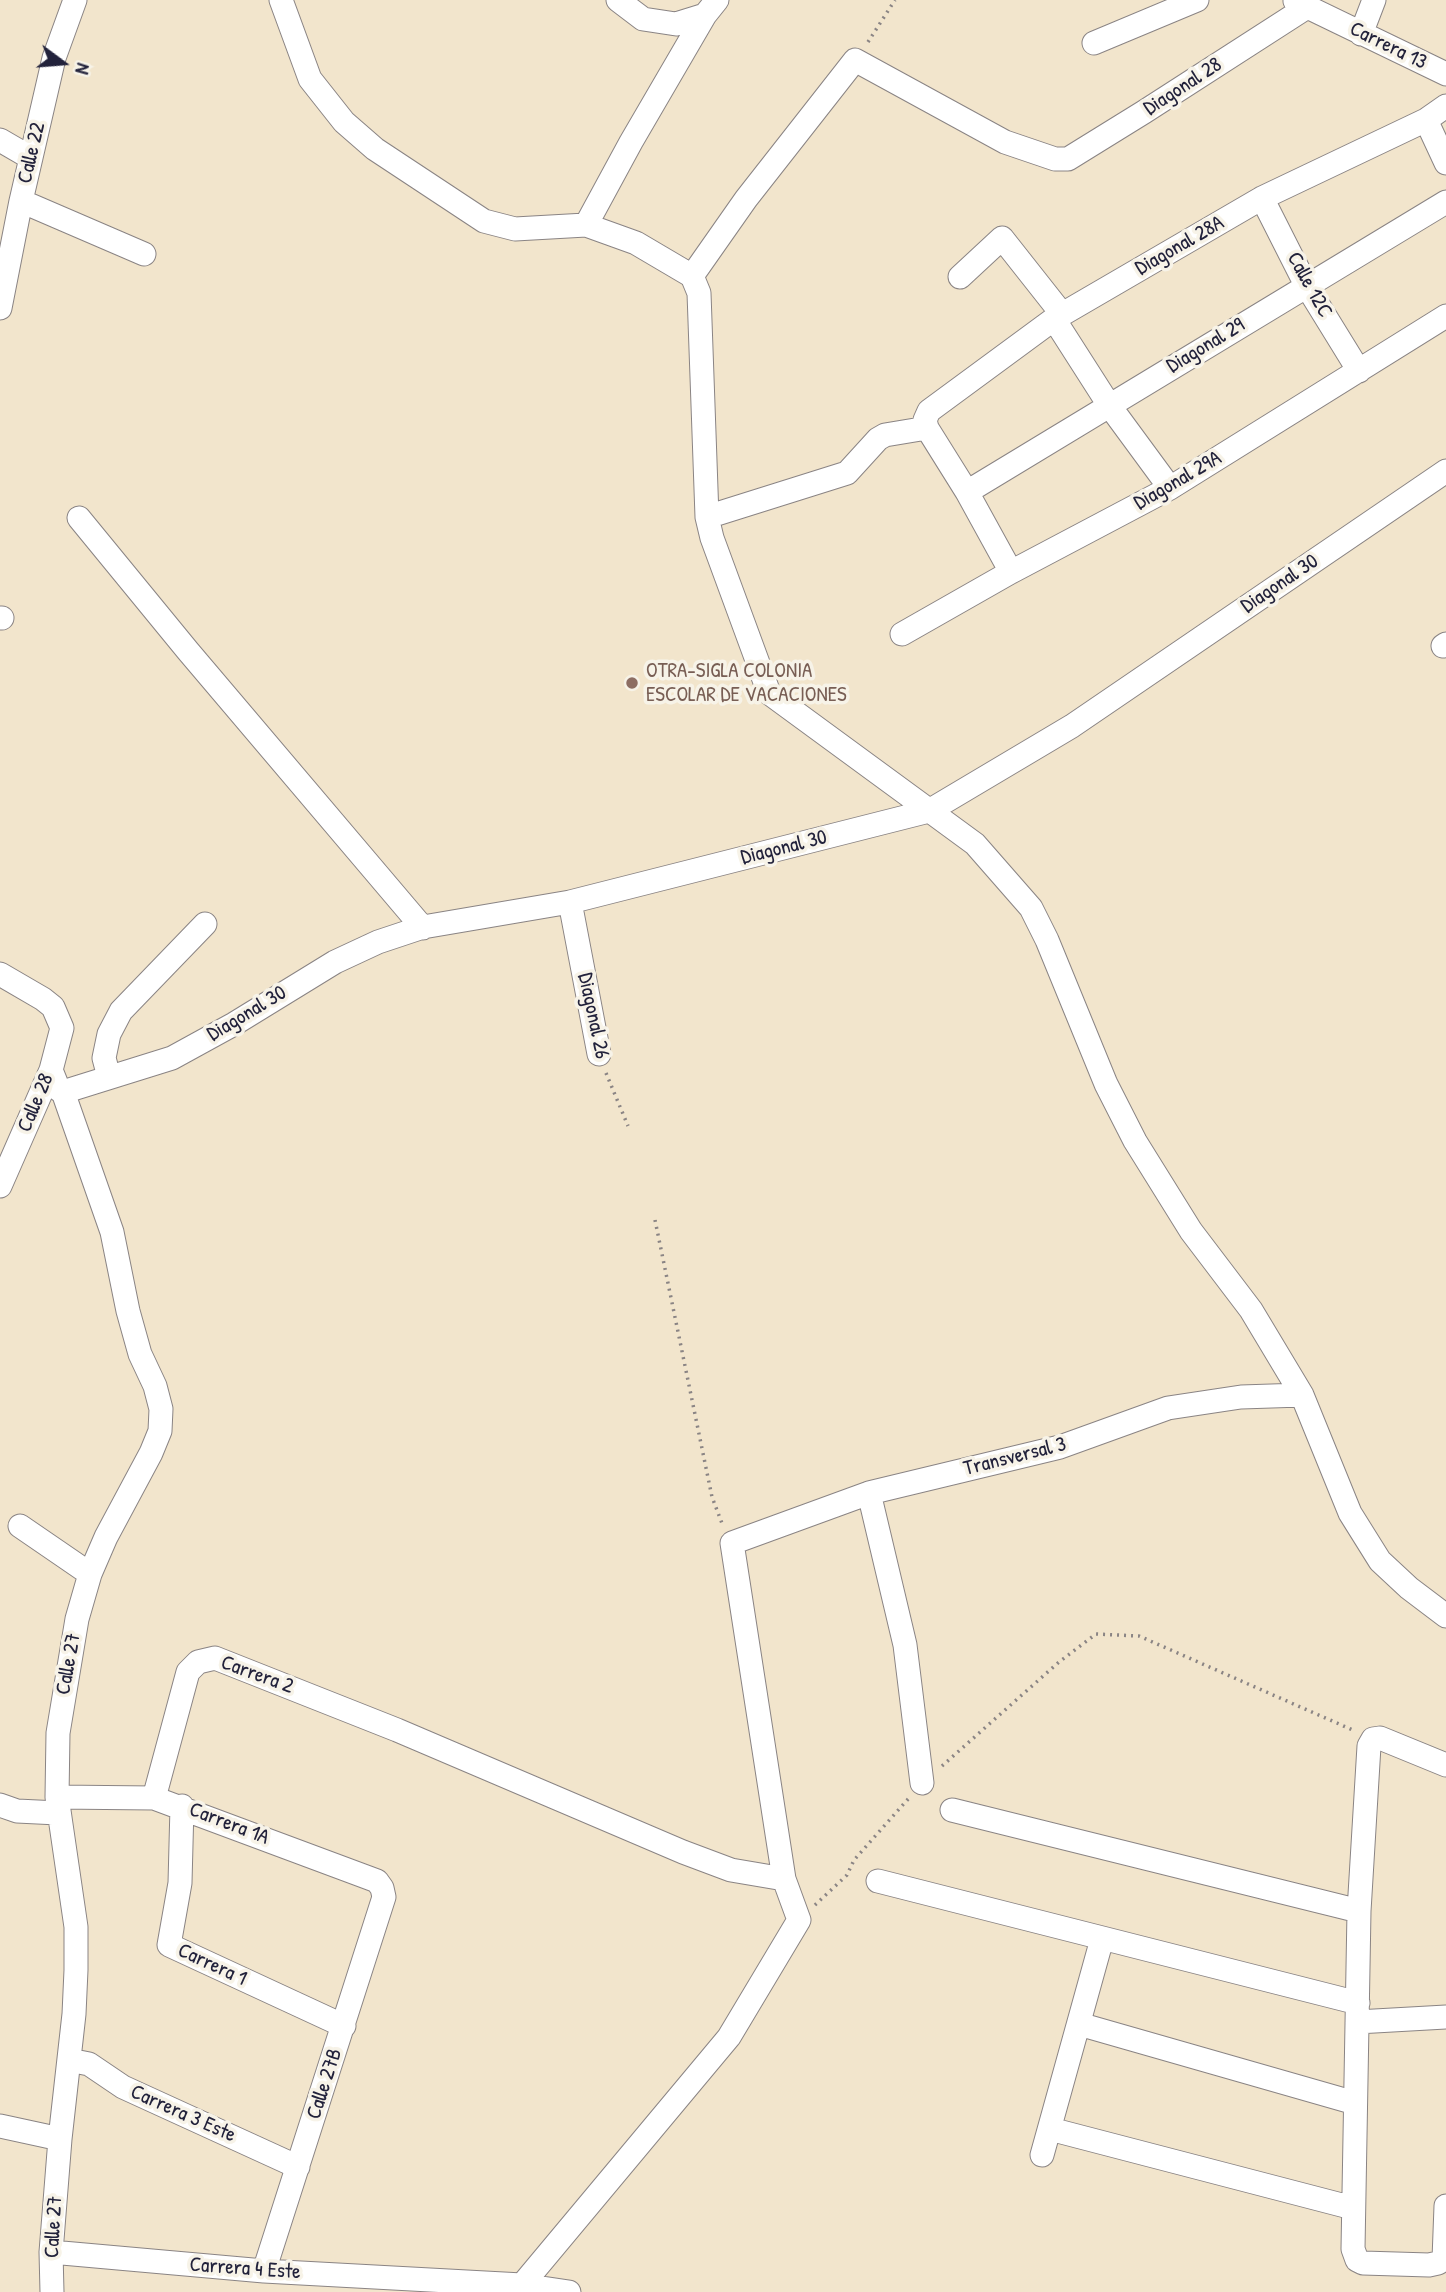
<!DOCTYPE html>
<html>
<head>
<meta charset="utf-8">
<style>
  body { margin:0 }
  #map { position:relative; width:1446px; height:2292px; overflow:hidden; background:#f2e5cc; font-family:"Patrick Hand",sans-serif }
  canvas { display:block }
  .north { position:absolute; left:28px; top:28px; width:70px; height:70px; -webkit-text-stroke:5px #f7f3e8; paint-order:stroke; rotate:106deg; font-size:19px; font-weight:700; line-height:28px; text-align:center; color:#22223b }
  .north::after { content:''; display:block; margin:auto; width:24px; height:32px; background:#22223b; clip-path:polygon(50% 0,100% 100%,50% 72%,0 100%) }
</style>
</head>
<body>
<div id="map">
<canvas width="1446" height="2292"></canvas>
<div class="north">N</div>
</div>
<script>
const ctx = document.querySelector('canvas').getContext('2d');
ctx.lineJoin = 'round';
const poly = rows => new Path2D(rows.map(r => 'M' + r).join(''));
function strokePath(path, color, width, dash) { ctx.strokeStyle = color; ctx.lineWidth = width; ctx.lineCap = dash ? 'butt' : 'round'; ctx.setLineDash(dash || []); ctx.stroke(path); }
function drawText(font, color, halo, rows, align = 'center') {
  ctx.font = font + ' "Patrick Hand",sans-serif'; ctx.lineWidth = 7; ctx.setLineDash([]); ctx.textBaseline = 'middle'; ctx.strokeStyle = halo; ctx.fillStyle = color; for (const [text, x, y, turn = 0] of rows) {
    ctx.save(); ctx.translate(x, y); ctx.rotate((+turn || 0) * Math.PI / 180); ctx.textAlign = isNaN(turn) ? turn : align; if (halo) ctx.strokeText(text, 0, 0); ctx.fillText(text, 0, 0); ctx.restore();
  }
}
const path = poly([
  [868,42,895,0],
  [606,1073,628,1126],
  [655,1220,712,1497,723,1526],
  [942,1766,1059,1662,1096,1634,1139,1636,1355,1731],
  [815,1905,847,1875,854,1860,909,1798]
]);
const minor = poly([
  [281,0,310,79,344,122,375,149,484,221,515,229,586,225,636,243,692,276,699,293,707,517,712,538,769,693,975,844,1031,908,1047,940,1106,1084,1135,1141,1191,1231,1251,1310,1302,1395,1350,1513,1380,1561,1409,1588,1446,1616],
  [618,0,643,19,676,24,705,15],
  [1295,1,1446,74],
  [1361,34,1374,0],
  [1094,43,1197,0],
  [1426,120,1446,163],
  [0,140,31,158],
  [1262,198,1306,285,1359,371],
  [21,201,144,254],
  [586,225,631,142,705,15,717,0],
  [692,276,746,199,855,60,1005,142,1055,159,1068,159,1144,112,1307,7],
  [960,277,1002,238,1062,314],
  [0,308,21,201,54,58,75,0],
  [1054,319,1109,405,1170,488],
  [967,492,1446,202],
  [707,517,847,473,878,439,885,435,927,428],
  [79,518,188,651,423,928],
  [1011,572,967,492,927,428,925,420,929,411,1054,319,1262,198,1426,120,1446,106],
  [0,618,2,618],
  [902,634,1011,572,1170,488,1446,316],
  [1443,646,1446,644],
  [570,902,599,1054],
  [0,974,43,999,53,1007,62,1028,51,1070,0,1186],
  [51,1070,59,1090,63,1092,112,1232,128,1311,140,1354,155,1386,161,1409,160,1431,151,1453,106,1537,90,1574,77,1619,58,1733,57,1797,76,1927,76,1970,74,2014,60,2139,51,2252,52,2292],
  [109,1077,104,1058,109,1034,121,1011,205,924],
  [63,1092,172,1058,234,1024,335,962,378,942,423,927,570,902,929,811,1072,726,1446,471],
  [869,1493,905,1645,922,1783],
  [20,1526,90,1574],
  [1446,1765,1380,1738,1373,1739,1369,1746,1359,1911,1353,2249,1357,2260,1363,2263,1429,2265,1438,2263,1444,2259,1446,2206],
  [57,1797,154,1798,377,1881,382,1888,384,1897,264,2271],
  [154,1798,188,1672,198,1662,215,1658,397,1730,683,1852,731,1870,784,1879],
  [0,1805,17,1811,58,1813],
  [182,1806,180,1883,169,1945,344,2026],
  [952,1810,1359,1911],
  [878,1881,1358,2003],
  [1357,2022,1446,2017],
  [1079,2024,1355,2103],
  [69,2060,89,2064,123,2087,298,2167],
  [0,2126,60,2139],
  [1050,2129,1353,2208],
  [1042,2155,1102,1939],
  [51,2252,264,2271,522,2285,569,2292],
  [522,2285,729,2037,799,1920,784,1879,732,1543,869,1493,1060,1447,1168,1408,1241,1397,1302,1395]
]);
const markers = [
  [632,683,7,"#8d6e63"]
];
const streetNames = [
  ["Carrera 13",1388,46,26],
  ["Diagonal 28",1183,87,-33],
  ["Calle 22",32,153,-77],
  ["Diagonal 28A",1180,246,-30],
  ["Calle 12C",1309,285,61],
  ["Diagonal 29",1206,346,-31],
  ["Diagonal 29A",1178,481,-30],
  ["Diagonal 30",1280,584,-34],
  ["Diagonal 30",784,848,-14],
  ["Diagonal 30",247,1014,-31],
  ["Diagonal 26",593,1016,78],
  ["Calle 28",36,1103,-67],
  ["Transversal 3",1015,1457,-14],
  ["Calle 27",69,1664,-80],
  ["Carrera 2",257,1675,20],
  ["Carrera 1A",229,1824,21],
  ["Carrera 1",212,1965,25],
  ["Calle 27B",325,2084,-72],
  ["Carrera 3 Este",183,2114,24],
  ["Calle 27",54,2227,-87],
  ["Carrera 4 Este",245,2269,4]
];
const educationNames = [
  ["OTRA-SIGLA COLONIA",646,671],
  ["ESCOLAR DE VACACIONES",646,695]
];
strokePath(minor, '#8a8484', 25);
strokePath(path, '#8a8484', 3.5, [2, 5]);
strokePath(minor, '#fff', 23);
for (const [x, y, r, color] of markers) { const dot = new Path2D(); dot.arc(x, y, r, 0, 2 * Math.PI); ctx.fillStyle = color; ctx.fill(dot); strokePath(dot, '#f7f3e8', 2.5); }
drawText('21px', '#22223b', '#f7f3e8', streetNames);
drawText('21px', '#785e54', '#f7f3e8', educationNames, 'left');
</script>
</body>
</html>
